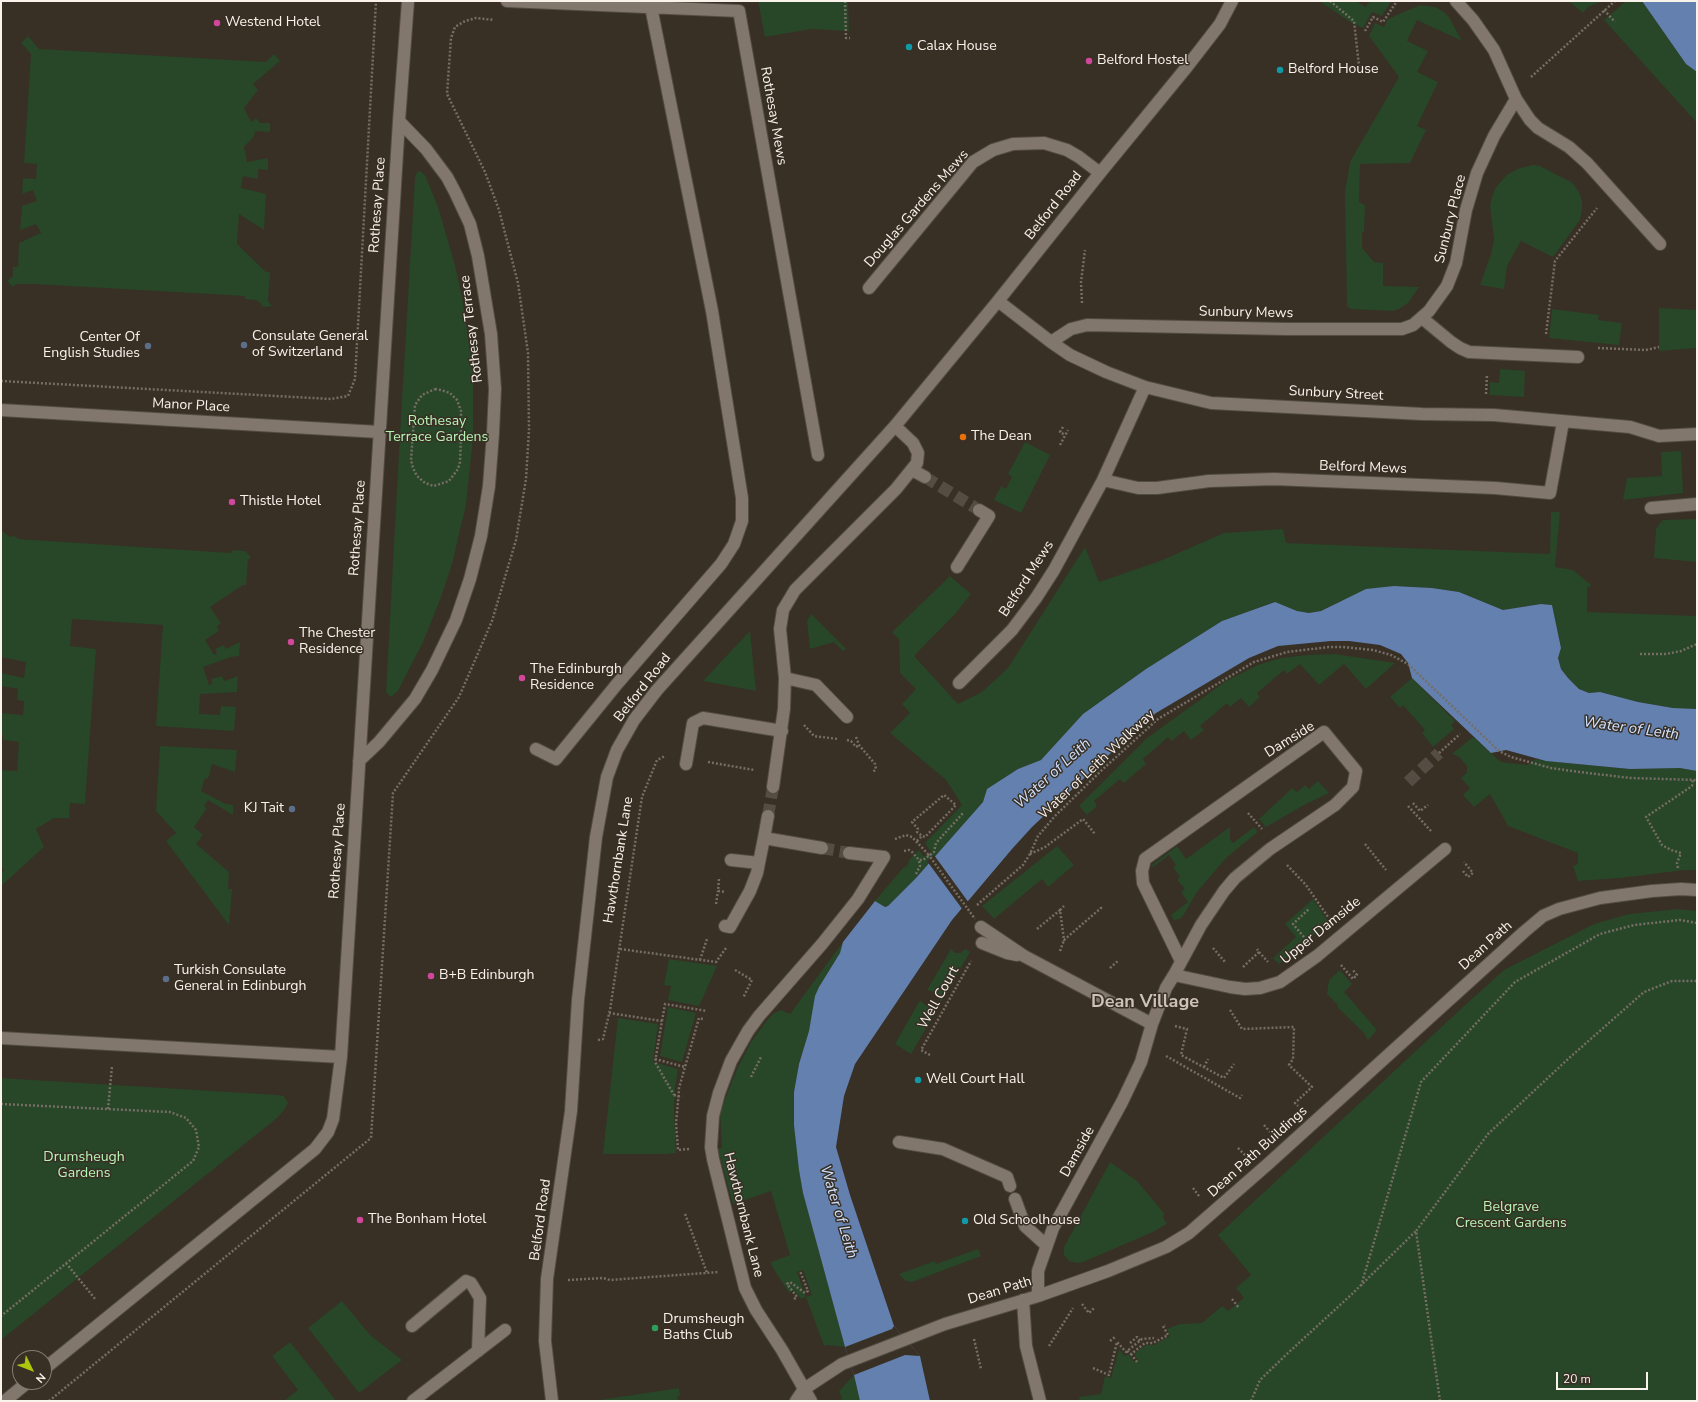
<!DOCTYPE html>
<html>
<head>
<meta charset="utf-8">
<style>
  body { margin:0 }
  #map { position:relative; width:1698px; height:1402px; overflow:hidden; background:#382f25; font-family:"Nunito Sans",sans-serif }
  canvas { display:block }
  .frame { position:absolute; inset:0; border:2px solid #f9f3ec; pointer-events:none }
  .north { position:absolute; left:12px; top:1350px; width:40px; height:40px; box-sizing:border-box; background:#382f25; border:1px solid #857d75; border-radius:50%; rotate:133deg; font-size:11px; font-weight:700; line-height:16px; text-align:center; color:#f9f3ec }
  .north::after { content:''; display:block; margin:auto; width:14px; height:18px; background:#aec60c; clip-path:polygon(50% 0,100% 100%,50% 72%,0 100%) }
  .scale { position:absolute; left:1556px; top:1372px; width:92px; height:18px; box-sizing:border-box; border:2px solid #f9f3ec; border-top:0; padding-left:5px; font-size:12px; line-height:14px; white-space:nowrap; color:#f9f3ec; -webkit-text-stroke:3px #382f25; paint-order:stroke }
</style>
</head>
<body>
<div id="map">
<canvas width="1698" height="1402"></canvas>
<div class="frame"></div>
<div class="north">N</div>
<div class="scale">20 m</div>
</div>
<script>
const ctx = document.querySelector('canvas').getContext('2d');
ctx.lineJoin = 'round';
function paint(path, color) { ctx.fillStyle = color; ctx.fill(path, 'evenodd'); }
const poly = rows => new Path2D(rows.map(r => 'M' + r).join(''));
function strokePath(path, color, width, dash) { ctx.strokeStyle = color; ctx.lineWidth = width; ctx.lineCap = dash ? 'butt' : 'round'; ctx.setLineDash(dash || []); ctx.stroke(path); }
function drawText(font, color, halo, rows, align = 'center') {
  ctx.font = font + ' "Nunito Sans",sans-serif'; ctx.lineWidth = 3; ctx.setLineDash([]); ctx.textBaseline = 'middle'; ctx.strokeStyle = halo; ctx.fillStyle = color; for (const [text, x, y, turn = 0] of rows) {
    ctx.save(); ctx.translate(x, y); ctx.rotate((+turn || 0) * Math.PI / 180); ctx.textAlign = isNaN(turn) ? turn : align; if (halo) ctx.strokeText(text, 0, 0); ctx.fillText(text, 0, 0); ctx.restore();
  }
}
const green = poly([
  [758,1,848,1,849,31,811,29,765,37],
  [1319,1,1355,1,1366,7,1370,1,1391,1,1382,16,1372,12,1363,28,1350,22],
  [1569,1,1602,1,1588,7,1583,13],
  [1626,1,1642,1,1686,64,1697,72,1697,123,1604,20],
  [1420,5,1435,7,1444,12,1449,17,1462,41,1417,20,1407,41,1428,51,1417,72,1438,82,1417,126,1426,130,1410,163,1360,164,1359,202,1365,205,1364,232,1362,232,1362,248,1374,262,1383,263,1383,286,1419,287,1408,303,1399,309,1393,311,1351,309,1347,306,1345,192,1350,162,1399,77,1369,36,1375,23,1384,27,1388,19],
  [28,36,39,49,266,62,274,54,280,61,253,84,258,90,244,108,251,122,256,118,260,123,270,123,270,132,255,131,254,136,244,147,247,162,268,158,268,170,258,169,258,179,243,176,241,188,266,194,264,230,239,214,237,244,266,272,270,272,268,301,272,306,264,307,257,300,245,299,245,296,34,284,17,284,13,287,7,281,13,276,13,267,18,267,19,243,41,233,36,224,20,230,22,206,37,201,33,190,22,194,23,178,36,179,37,164,24,163,31,54,21,43],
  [1533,165,1540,166,1571,182,1574,185,1579,192,1582,201,1582,210,1580,220,1553,257,1521,241,1507,266,1504,289,1480,285,1491,254,1494,240,1490,205,1492,197,1496,187,1508,174,1520,168],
  [420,171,425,175,438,207,455,265,462,297,473,371,473,438,466,505,452,564,440,600,423,642,398,691,391,697,386,692,400,434,415,178,417,172],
  [1659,308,1697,310,1697,348,1659,351],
  [1552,309,1599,315,1598,320,1622,323,1619,345,1549,338],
  [1500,369,1525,371,1524,397,1490,395,1490,382,1499,383],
  [1025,442,1050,455,1021,513,994,500,1001,486,1006,489,1012,477,1008,474],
  [1681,451,1683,493,1623,500,1627,478,1662,476,1661,452],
  [1551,512,1560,512,1555,567,1573,570,1591,585,1587,588,1587,612,1697,616,1697,709,1673,708,1638,702,1600,692,1589,693,1579,689,1568,678,1561,669,1558,658,1561,648,1552,605,1541,604,1503,610,1459,592,1432,588,1394,586,1343,600,1321,611,1309,613,1297,611,1274,602,1222,621,1146,669,1083,714,1041,760,1018,769,987,789,983,802,916,878,888,906,885,907,875,901,903,868,908,865,909,860,919,850,924,857,931,852,925,843,962,805,946,780,890,733,910,713,902,704,916,689,900,673,899,639,892,632,950,576,971,594,955,614,914,656,958,704,982,692,1008,668,1085,547,1099,582,1160,561,1224,533,1283,529,1286,543,1550,554],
  [1697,519,1697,562,1654,558,1656,529,1660,523,1663,520],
  [1,530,10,537,15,536,18,539,231,553,232,550,245,551,251,557,248,560,246,585,243,585,210,607,221,623,217,626,219,631,205,640,214,655,217,653,215,649,224,645,226,649,240,642,239,656,231,657,203,667,209,685,212,684,211,679,222,676,224,681,238,676,237,692,200,694,199,714,220,715,221,706,236,707,234,731,156,726,163,625,72,619,70,646,96,649,85,804,70,803,69,818,54,818,36,829,44,847,1,886,1,873,4,870,1,866,1,770,17,771,19,742,3,740,3,735,1,735,1,713,23,715,24,701,17,700,18,689,1,686,1,673,24,678,26,662,1,657],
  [811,614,846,649,843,651,834,642,810,649,807,621],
  [750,631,756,691,703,681,731,651],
  [1335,654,1395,663,1366,689,1344,664,1319,685,1300,664,1287,674,1284,670,1257,693,1260,697,1249,707,1241,698,1230,707,1227,703,1200,726,1204,730,1191,740,1184,731,1172,741,1168,737,1143,759,1146,764,1124,783,1120,779,1094,801,1097,806,1087,815,1079,806,1147,738,1226,681,1258,665,1281,658,1307,655],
  [1412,678,1455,721,1451,725,1454,729,1433,747,1422,733,1425,730,1403,705,1400,708,1390,697],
  [1473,737,1501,762,1528,765,1535,759,1546,761,1630,769,1680,768,1697,771,1697,870,1685,870,1620,878,1578,881,1573,866,1578,864,1578,853,1508,826,1490,794,1474,807,1463,795,1470,788,1461,778,1467,773,1467,766,1458,756,1452,754],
  [160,746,237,750,235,772,212,764,208,779,205,778,201,791,226,804,233,805,233,815,208,800,204,806,207,808,194,827,203,835,196,844,229,872,228,889,232,889,229,925,166,841,176,833,156,811],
  [1318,781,1329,793,1304,805,1266,827,1259,819,1292,788,1297,792,1305,785,1309,789],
  [1230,827,1230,839,1233,843,1254,827,1258,832,1226,858,1197,892,1183,916,1180,919,1174,920,1171,915,1188,902,1181,892,1185,889,1177,880,1180,877,1173,867,1176,865,1169,855,1153,867,1151,866,1152,865,1177,846,1186,859],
  [1057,846,1074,865,1048,887,1042,879,994,919,982,906],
  [1313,899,1329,923,1279,964,1273,958,1296,937,1285,924],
  [1678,909,1697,911,1697,1401,1080,1401,1079,1397,1101,1394,1105,1376,1111,1378,1119,1349,1125,1356,1128,1354,1135,1363,1138,1360,1134,1354,1146,1345,1154,1345,1170,1336,1167,1329,1180,1324,1202,1323,1222,1306,1228,1311,1244,1298,1236,1288,1251,1275,1218,1235,1463,1007,1504,970,1594,924,1629,914],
  [843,942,840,953,819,987,809,1031,799,1063,794,1092,799,1169,803,1193,845,1347,827,1345,824,1346,806,1297,801,1299,794,1290,789,1293,773,1268,771,1262,790,1255,771,1191,733,1204,718,1149,722,1148,720,1112,737,1069,751,1042,768,1019,774,1013,781,1010,790,1014],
  [803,1270,812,1295,806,1297,797,1272],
  [951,949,955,953,961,953,965,949,970,952,941,1002,933,992,927,990],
  [669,959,717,966,699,1006,668,1000,671,986,664,985],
  [1340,970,1352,984,1344,992,1377,1030,1368,1040,1363,1032,1337,1007,1338,1005,1327,994,1329,980],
  [920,1000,925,1005,938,1008,911,1054,895,1044],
  [668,1007,696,1013,682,1062,660,1056],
  [618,1018,658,1024,653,1062,678,1069,675,1089,674,1113,676,1153,666,1154,603,1154],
  [1,1078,277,1095,284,1096,288,1103,284,1110,277,1118,1,1340],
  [1110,1162,1137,1181,1164,1213,1163,1218,1167,1224,1153,1232,1083,1262,1077,1263,1069,1261,1064,1255,1064,1247],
  [978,1249,981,1256,912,1282,906,1281,899,1274,935,1261,936,1264],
  [342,1301,370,1335,402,1360,359,1393,308,1328],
  [290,1342,317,1376,336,1401,284,1401,298,1390,272,1356],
  [854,1375,860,1401,834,1401,842,1399,839,1391],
  [679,1388,680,1396,677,1396,678,1401,593,1401]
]);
const water = poly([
  [1642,1,1697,1,1697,72,1686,64],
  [1394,586,1432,588,1459,592,1503,610,1541,604,1552,605,1561,648,1558,658,1561,669,1568,678,1579,689,1589,693,1600,692,1638,702,1673,708,1697,709,1697,771,1680,768,1630,769,1546,761,1506,750,1491,753,1412,678,1408,663,1401,654,1380,645,1349,641,1331,641,1278,646,1249,658,1156,713,1127,738,1032,827,1012,849,952,920,855,1064,844,1096,836,1147,850,1195,894,1326,920,1356,930,1401,860,1401,854,1375,845,1347,803,1193,799,1170,794,1125,794,1092,799,1064,809,1031,815,996,819,987,840,953,843,942,875,901,885,907,888,906,916,878,983,802,987,789,1018,769,1041,760,1083,714,1146,669,1222,621,1275,602,1297,611,1309,613,1321,611,1366,589]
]);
const pier = poly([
  [934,855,969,903,963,910,927,861],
  [894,1326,920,1356,905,1355,854,1375,845,1347,892,1329]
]);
const minorTunnel = poly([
  [925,477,979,510],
  [1408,782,1439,753],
  [768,816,773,787],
  [822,848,849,853]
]);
const path = poly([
  [845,1,846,38,850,38],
  [1330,1,1354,21,1359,66],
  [1604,10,1615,22],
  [1365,31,1373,17,1383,22,1397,1],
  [1531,77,1615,1],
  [1082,303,1081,282,1085,250],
  [1546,334,1555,261,1597,208],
  [1598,348,1646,350,1659,347],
  [1,381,331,399,348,396,355,379,376,1],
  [435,389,441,390,450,393,457,400,461,411,461,438,460,462,458,469,449,481,434,486,425,483,417,476,413,468,411,460,415,405,422,395,435,389],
  [1486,394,1487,375],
  [1063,427,1060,432,1065,435],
  [402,434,412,435],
  [1060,445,1068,430],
  [1640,654,1666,654,1681,651,1697,644],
  [804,725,814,736,838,739],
  [856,737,859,745,875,764,876,769,873,772],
  [847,740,851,741,856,747,859,745],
  [1439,753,1460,734],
  [708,762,754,770],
  [1413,803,1420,811,1428,805],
  [1408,806,1431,831],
  [1248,813,1262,829],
  [895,839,906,835,912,837,928,854],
  [917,841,922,836,925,837,956,805,944,795,912,822,918,829,917,832,922,836],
  [1365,844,1386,870],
  [904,851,909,850,912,852,919,860,923,860,934,852,936,843,964,812],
  [1030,854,1045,847,1083,819,1095,834],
  [1287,865,1306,885,1328,917],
  [1678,868,1677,863,1681,853,1671,850,1662,845,1646,817,1692,786,1693,780],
  [1463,871,1468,877,1473,873,1464,862],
  [916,874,920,866,919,860],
  [719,879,718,891,725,892],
  [716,904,718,891],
  [977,905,1023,865,1030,854,1038,836,1055,816,1103,769,1158,719,1254,662,1287,652,1329,647,1343,647,1373,650,1391,655,1408,664,1499,751,1511,757,1551,768,1579,772,1631,778,1697,780],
  [1060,910,1064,906],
  [1037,929,1060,910,1064,940,1101,908,1099,906],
  [1304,937,1293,924,1309,909],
  [1213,948,1225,962],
  [620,949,716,962,726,948],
  [1060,951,1064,940],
  [1259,952,1268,962],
  [700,960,707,939],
  [1341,965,1353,979,1357,975,1352,969],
  [1243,967,1259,952,1257,949],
  [1110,968,1119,960],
  [735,970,752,980,743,998],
  [1230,1010,1242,1029,1294,1027,1293,1059,1289,1065,1312,1087,1295,1103,1298,1106],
  [609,1013,662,1021,655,1062,674,1095],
  [662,1021,665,1004,707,1011],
  [1175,1026,1187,1029,1181,1055,1224,1078,1234,1064],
  [598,1040,603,1039,610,1010,642,797,657,760,665,756],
  [930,1055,921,1050,971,961],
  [1166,1056,1240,1098,1242,1095],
  [655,1059,685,1067],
  [1204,1067,1208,1059],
  [751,1077,761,1057],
  [1,1104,170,1112,186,1118,196,1130,199,1147,193,1161,1,1316],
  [108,1109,112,1066],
  [1264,1125,1270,1132],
  [1238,1148,1245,1155],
  [689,1149,678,1150,676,1123,678,1102,679,1088,699,1018,703,1019],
  [1193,1188,1199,1196],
  [685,1214,707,1273],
  [66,1263,96,1300],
  [568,1280,603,1278,610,1280,719,1272],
  [1361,1286,1421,1082,1515,982,1600,934,1634,925,1680,920,1697,923],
  [794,1299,797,1297,787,1284,790,1282,805,1293,808,1291,800,1271],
  [1232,1299,1239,1308],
  [1082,1304,1089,1313,1095,1307],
  [974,1339,981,1369],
  [1110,1341,1115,1337],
  [1130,1343,1137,1337,1140,1341],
  [1049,1346,1073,1308],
  [1127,1351,1131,1354,1145,1343,1153,1343,1168,1335,1163,1326,1165,1325],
  [1131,1354,1137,1362],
  [1093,1368,1109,1375,1117,1342,1126,1352,1142,1339,1154,1338],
  [49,1401,371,1138,393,793,459,697,492,621,516,540,526,479,529,430,528,353,518,283,499,210,485,172,447,94,451,38,455,27,465,21,476,18,494,20],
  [1251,1401,1260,1380,1289,1352,1352,1294,1416,1231],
  [1440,1401,1416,1231,1488,1134,1568,1059,1644,992,1672,981,1697,981]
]);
const minor = poly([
  [507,1,739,11,818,455],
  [1456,1,1473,20,1494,50,1516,99,1530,120,1538,128,1569,147,1587,163,1660,244],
  [869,288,973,162,993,150,1013,144,1044,143,1067,150,1079,157,1100,173],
  [998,301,1051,342,1070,355,1106,372,1145,387,1211,403,1422,414,1494,415,1630,427,1659,436,1697,434],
  [1422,318,1451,342,1460,348,1469,352,1578,357],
  [1051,342,1071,329,1087,325,1286,329,1402,329,1413,325,1429,311,1447,286,1456,263,1466,210,1477,173,1494,136,1516,99],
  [1145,387,1103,480,1138,488,1157,488,1209,481,1274,479,1495,488,1550,493,1563,422],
  [1,410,379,432],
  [912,470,925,477],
  [1651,508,1697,504],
  [957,567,989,516,979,510],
  [785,678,816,685,847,717],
  [959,683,1012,630,1036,598,1054,570,1103,480],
  [536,749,556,759,617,684,721,564,734,544,742,521,742,498,712,311,651,7],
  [359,761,379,742,415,699,432,670,456,620,470,579,481,536,489,486,493,433,495,389,491,334,478,256,470,224,455,192,447,177,426,149,399,121],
  [686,764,693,723,703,718,782,731],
  [773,787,784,709,785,678,780,629,783,610,795,590,896,489,917,463,918,453,913,443,895,426],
  [768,816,764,838,822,848],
  [731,860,759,863],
  [725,926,730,927,750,891,757,873,764,838],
  [981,927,1024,956,1152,1024,1141,1062,1122,1102,1053,1228,1038,1271,1038,1296],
  [982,943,1007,953,1017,955],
  [1174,975,1230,987,1245,989,1260,988,1280,982,1317,956,1445,849],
  [1152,1024,1166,988,1174,975,1201,925,1224,891,1235,878,1270,849,1335,805,1353,787,1356,771,1324,732,1145,859,1142,871,1143,883,1181,961],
  [1,1038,341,1057],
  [899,1142,943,1149,1007,1177,1010,1186],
  [1015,1199,1025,1226,1046,1245],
  [1023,1300,1026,1346,1040,1401],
  [412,1326,466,1281,471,1283,480,1298,478,1351],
  [44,1369,315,1149,328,1132,333,1119,341,1057,399,121,408,1],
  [5,1401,28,1382],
  [413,1401,505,1330],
  [552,1401,545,1341,547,1279,571,1111,578,1000,596,837,607,777,617,750,634,720,657,690,895,426,998,301,1100,173,1186,68,1220,24,1232,1],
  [796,1401,804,1389,842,1364,945,1324,1038,1296,1108,1271,1166,1247,1189,1233,1268,1164,1524,932,1543,916,1559,909,1600,898,1652,891,1681,889,1697,890],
  [811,1401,782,1350,756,1310,745,1288,713,1159,711,1147,712,1132,713,1116,719,1093,731,1061,748,1031,759,1016,822,944,858,899,884,857,849,853]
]);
const pathBridge = poly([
  [928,854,975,919],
  [674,1095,682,1097]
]);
const markers = [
  [217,23,4,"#d1479c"],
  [909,47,4,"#0f9aa8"],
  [1089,61,4,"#d1479c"],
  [1280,70,4,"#0f9aa8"],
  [244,345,4,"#5c6f8a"],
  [148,346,4,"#5c6f8a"],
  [963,437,4,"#e8710a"],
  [232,502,4,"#d1479c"],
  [291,642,4,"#d1479c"],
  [522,678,4,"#d1479c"],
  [292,809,4,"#5c6f8a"],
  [431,976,4,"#d1479c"],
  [166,979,4,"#5c6f8a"],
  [918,1080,4,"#0f9aa8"],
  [360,1220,4,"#d1479c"],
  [965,1221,4,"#0f9aa8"],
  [655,1328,4,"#2e9e5b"]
];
const poiNames = [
  ["Westend Hotel",225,23],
  ["Calax House",917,47],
  ["Belford Hostel",1097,61],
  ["Belford House",1288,70],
  ["Consulate General",252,337],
  ["of Switzerland",252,353],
  ["Center Of",140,338,"right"],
  ["English Studies",140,354,"right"],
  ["The Dean",971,437],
  ["Thistle Hotel",240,502],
  ["The Chester",299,634],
  ["Residence",299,650],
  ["The Edinburgh",530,670],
  ["Residence",530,686],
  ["KJ Tait",284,809,"right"],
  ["Turkish Consulate",174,971],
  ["General in Edinburgh",174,987],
  ["B+B Edinburgh",439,976],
  ["Well Court Hall",926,1080],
  ["The Bonham Hotel",368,1220],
  ["Old Schoolhouse",973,1221],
  ["Drumsheugh",663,1320],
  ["Baths Club",663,1336]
];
const streetNames = [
  ["Rothesay Mews",773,116,80],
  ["Rothesay Place",378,205,-86],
  ["Belford Road",1054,206,-52],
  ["Douglas Gardens Mews",917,209,-49],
  ["Sunbury Place",1451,219,-76],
  ["Sunbury Mews",1246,313,1],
  ["Rothesay Terrace",472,329,-97],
  ["Sunbury Street",1336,394,3],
  ["Manor Place",191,406,3],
  ["Belford Mews",1363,468,2],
  ["Rothesay Place",358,528,-86],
  ["Belford Mews",1027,579,-57],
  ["Belford Road",643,688,-52],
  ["Damside",1290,740,-32],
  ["Water of Leith Walkway",1097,765,-43],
  ["Rothesay Place",338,851,-86],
  ["Hawthornbank Lane",619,860,-81],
  ["Upper Damside",1321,931,-39],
  ["Dean Path",1486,946,-42],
  ["Well Court",939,998,-61],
  ["Damside",1078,1152,-61],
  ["Dean Path Buildings",1258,1152,-42],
  ["Hawthornbank Lane",743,1215,76],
  ["Belford Road",541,1220,-82],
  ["Dean Path",1000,1291,-17]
];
const parkNames = [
  ["Rothesay",437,422],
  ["Terrace Gardens",437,438],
  ["Drumsheugh",84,1158],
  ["Gardens",84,1174],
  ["Belgrave",1511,1208],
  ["Crescent Gardens",1511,1224]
];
const waterNames = [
  ["Water of Leith",1631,729,8],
  ["Water of Leith",1053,774,-42],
  ["Water of Leith",838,1212,73]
];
const districtNames = [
  ["Dean Village",1145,1003]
];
paint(green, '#284628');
paint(water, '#6380af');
paint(pier, '#382f25');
strokePath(minorTunnel, '#554c43', 12, [12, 6]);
strokePath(minor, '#534c43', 14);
strokePath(path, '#766e65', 2.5, [2, 2]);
strokePath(minor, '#82776c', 12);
strokePath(pathBridge, '#766e65', 2.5, [2, 2]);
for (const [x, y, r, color] of markers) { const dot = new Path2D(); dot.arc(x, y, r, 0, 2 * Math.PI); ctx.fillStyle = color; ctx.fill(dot); strokePath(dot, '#382f25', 1.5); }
drawText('14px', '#f9f3ec', '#382f25', poiNames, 'left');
drawText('14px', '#f9f3ec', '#382f25', streetNames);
drawText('14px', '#b5f5b4', '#382f25', parkNames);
drawText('italic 15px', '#d0e2ff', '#382f25', waterNames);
drawText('bold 18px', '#cdc2b5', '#382f25', districtNames);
</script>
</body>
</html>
